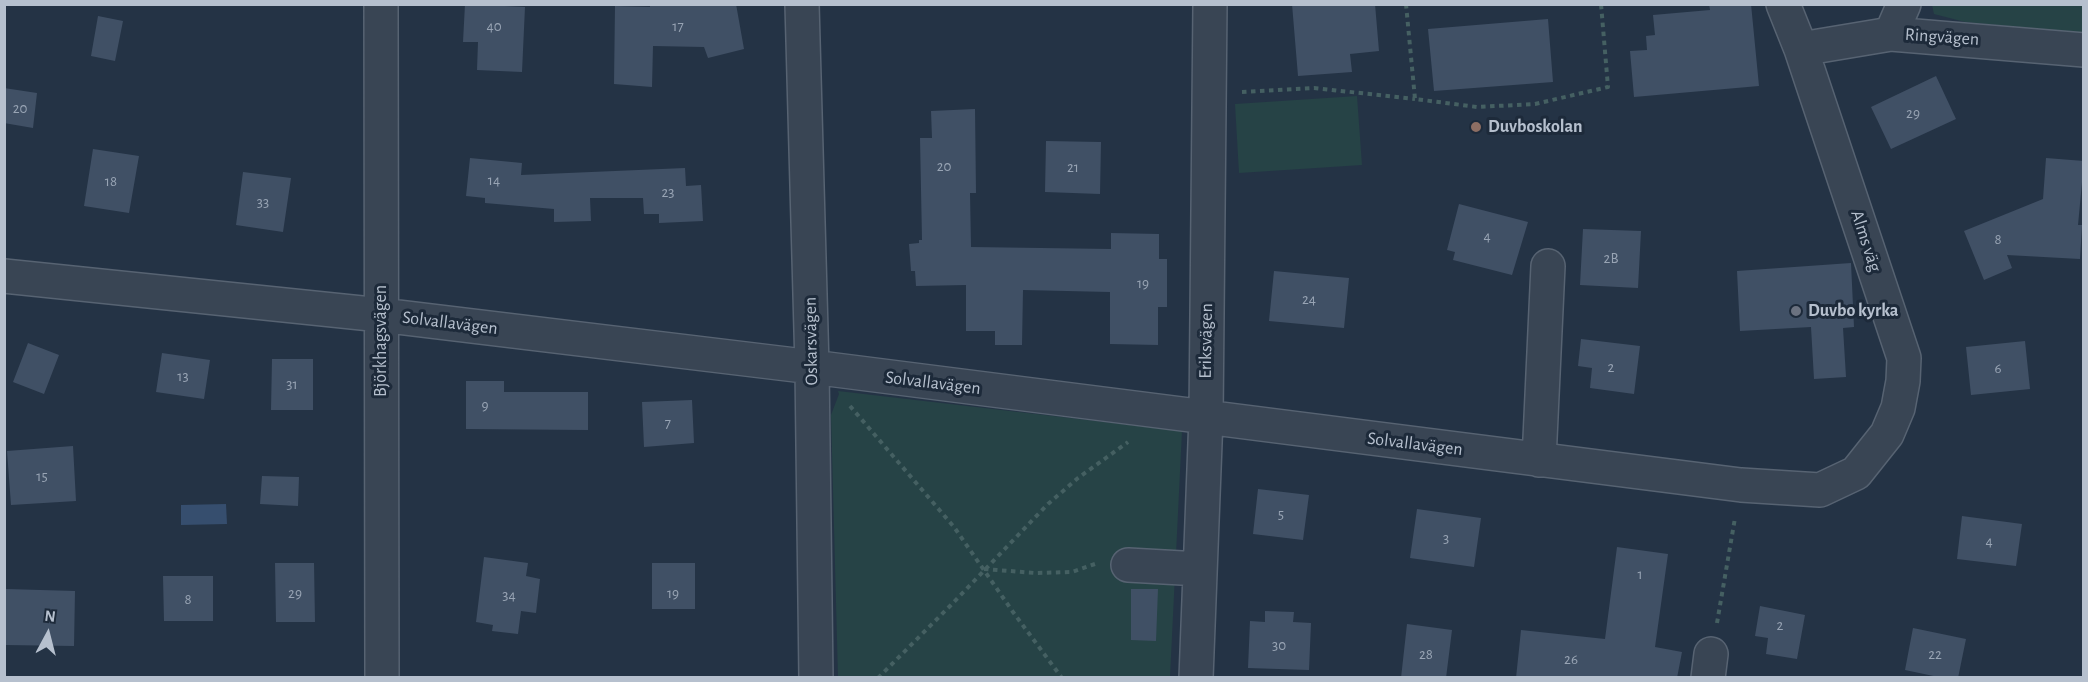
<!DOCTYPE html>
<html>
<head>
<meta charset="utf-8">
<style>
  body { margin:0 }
  #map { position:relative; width:2088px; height:682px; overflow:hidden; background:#243345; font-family:"Alegreya Sans",sans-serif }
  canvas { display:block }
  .frame { position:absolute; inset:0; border:6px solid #b6c0ce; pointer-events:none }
  .north { position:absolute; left:18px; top:604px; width:60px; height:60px; -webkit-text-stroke:4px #1d2a3a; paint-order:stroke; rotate:7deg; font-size:16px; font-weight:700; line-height:24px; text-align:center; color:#b6c0ce }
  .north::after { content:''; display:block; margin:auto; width:21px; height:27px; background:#b6c0ce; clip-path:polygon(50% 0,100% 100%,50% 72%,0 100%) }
</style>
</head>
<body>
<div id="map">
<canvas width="2088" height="682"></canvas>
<div class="frame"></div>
<div class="north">N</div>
</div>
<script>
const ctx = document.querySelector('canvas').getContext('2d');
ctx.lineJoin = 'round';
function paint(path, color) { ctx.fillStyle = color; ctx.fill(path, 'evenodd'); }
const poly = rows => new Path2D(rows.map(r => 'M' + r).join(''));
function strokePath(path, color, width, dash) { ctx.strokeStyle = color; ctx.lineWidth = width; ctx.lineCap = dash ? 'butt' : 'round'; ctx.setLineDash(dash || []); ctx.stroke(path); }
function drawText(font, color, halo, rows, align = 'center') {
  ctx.font = font + ' "Alegreya Sans",sans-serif'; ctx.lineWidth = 6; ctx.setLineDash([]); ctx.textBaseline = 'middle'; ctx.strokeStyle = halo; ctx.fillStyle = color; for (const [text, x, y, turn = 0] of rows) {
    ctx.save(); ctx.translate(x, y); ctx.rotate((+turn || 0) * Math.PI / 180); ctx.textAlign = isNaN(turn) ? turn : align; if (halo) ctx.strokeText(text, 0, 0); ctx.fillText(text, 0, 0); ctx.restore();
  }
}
const green = poly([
  [1932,5,2083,5,2083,33,1965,22,1934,14],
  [1357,96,1362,165,1239,173,1235,104],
  [838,391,1182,431,1170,677,838,677,831,415,839,394]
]);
const water = poly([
  [226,504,227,524,181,525,181,505]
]);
const building = poly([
  [465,4,525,7,522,72,477,70,478,42,463,42],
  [650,4,736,4,744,49,708,58,704,47,653,46,652,87,614,84,615,6,650,7],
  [1292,4,1375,4,1379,51,1350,54,1352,72,1298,76],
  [1709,4,1751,4,1759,86,1634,97,1630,51,1647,50,1646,36,1655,35,1653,15,1710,10],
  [98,16,123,21,115,61,91,56],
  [1548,19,1553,82,1434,91,1428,29],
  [1936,76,1956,119,1891,149,1871,107],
  [4,88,37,93,33,128,4,123],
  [975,109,976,193,970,193,971,247,1111,249,1111,233,1159,234,1159,259,1167,259,1167,307,1158,307,1158,345,1110,344,1110,292,1023,290,1022,345,995,345,995,331,966,331,966,285,916,286,915,271,911,271,909,244,919,243,919,240,922,240,920,138,932,138,931,111],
  [1046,141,1101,142,1100,194,1045,192],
  [93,149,139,156,129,213,84,206],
  [470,158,522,163,521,175,685,168,686,186,701,185,703,221,659,223,659,214,644,214,643,198,590,198,591,221,554,222,554,209,485,203,485,198,466,196],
  [2046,158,2084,161,2078,225,2082,225,2080,259,2007,255,2012,268,1984,280,1964,231,2043,199],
  [243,172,291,178,283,232,236,225],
  [1459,204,1528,222,1512,275,1453,260,1455,252,1447,250],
  [1583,229,1641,231,1638,288,1580,285],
  [1851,263,1854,327,1843,328,1846,377,1814,379,1811,327,1740,331,1737,271],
  [1274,271,1349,278,1344,328,1269,321],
  [1581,339,1640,346,1634,394,1590,388,1592,368,1578,366],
  [2025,341,2030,389,1971,395,1966,347],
  [28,343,59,355,44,394,13,382],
  [162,353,210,360,204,399,156,392],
  [272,359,313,359,313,410,271,410],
  [466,381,504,381,504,392,588,392,588,430,466,429],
  [692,400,694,443,644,447,642,402],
  [73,446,76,501,11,505,7,451],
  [262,476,299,477,298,506,260,504],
  [1258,489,1309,495,1303,540,1253,534],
  [1417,509,1481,518,1474,567,1410,558],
  [1962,516,2022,524,2016,566,1957,559],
  [1617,547,1668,554,1655,647,1682,652,1677,678,1516,678,1521,630,1605,639],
  [484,557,528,563,526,576,540,579,536,613,521,611,518,634,492,631,493,625,476,622],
  [275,563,314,563,315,622,276,622],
  [652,563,695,563,695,609,652,609],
  [163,576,213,576,213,621,164,621],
  [6,589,75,591,74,646,5,645],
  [1131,589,1158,589,1156,641,1131,640],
  [1760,606,1805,615,1797,659,1766,654,1768,638,1755,636],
  [1265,611,1294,612,1293,622,1311,623,1309,670,1248,668,1250,621,1265,622],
  [1407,624,1452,630,1446,678,1401,678],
  [1913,628,1966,639,1958,678,1943,678,1905,670]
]);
const path = poly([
  [1406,4,1415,99,1477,107,1535,104,1608,87,1601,4],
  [1242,92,1314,88,1415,99],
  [850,406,954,527,1013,612,1062,678],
  [984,569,1035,573,1072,572,1095,564],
  [1717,623,1735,518],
  [878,678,951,605,1048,504,1078,478,1128,442]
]);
const minor = poly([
  [381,4,382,678],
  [802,4,812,367,816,678],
  [1891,34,1904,4],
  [1801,49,1891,34,2084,50],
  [4,276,381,315,812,367,1741,485,1820,490,1856,473,1887,434,1898,408,1903,381,1904,358,1801,49,1783,4],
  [1539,460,1548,266],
  [1128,565,1200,569],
  [1196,678,1206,417,1210,4],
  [1708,678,1711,654]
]);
const markers = [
  [1476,127,6,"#8d6e63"],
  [1796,311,6,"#6b7280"]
];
const numberNames = [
  ["40",494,26],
  ["17",678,26],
  ["20",20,108],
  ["29",1913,113],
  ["20",944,166],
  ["21",1073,167],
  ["14",494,180],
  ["18",111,181],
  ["23",668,192],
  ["33",263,202],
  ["4",1487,236],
  ["8",1998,239],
  ["2B",1611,258],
  ["19",1143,283],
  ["24",1309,299],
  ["2",1611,367],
  ["6",1998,368],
  ["13",183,376],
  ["31",292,384],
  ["9",485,405],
  ["7",668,423],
  ["15",42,476],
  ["5",1281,514],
  ["3",1446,538],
  ["4",1989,541],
  ["1",1640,574],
  ["29",295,593],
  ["19",673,593],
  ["34",509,595],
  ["8",188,599],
  ["2",1780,625],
  ["30",1279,645],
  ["28",1426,654],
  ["22",1935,654],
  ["26",1571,659]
];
const streetNames = [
  ["Ringvägen",1942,37,4],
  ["Alms väg",1866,241,72],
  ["Solvallavägen",450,323,7],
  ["Björkhagsvägen",381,341,-90],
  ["Oskarsvägen",811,341,-91],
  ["Eriksvägen",1206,341,-89],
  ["Solvallavägen",933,383,7],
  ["Solvallavägen",1415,444,7]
];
const poiNames = [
  ["Duvboskolan",1488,127],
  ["Duvbo kyrka",1808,311]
];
paint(green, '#264346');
paint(water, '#364e6e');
paint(building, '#405065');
strokePath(minor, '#576372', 36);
strokePath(path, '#456062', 4, [4.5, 4.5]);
strokePath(minor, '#394554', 33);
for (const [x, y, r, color] of markers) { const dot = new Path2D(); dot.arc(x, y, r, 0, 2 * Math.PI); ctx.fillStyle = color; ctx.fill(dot); strokePath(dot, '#1d2a3a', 2); }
drawText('15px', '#98a4b4', null, numberNames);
drawText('18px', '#b6c0ce', '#1d2a3a', streetNames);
drawText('bold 18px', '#b6c0ce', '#1d2a3a', poiNames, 'left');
</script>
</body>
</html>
